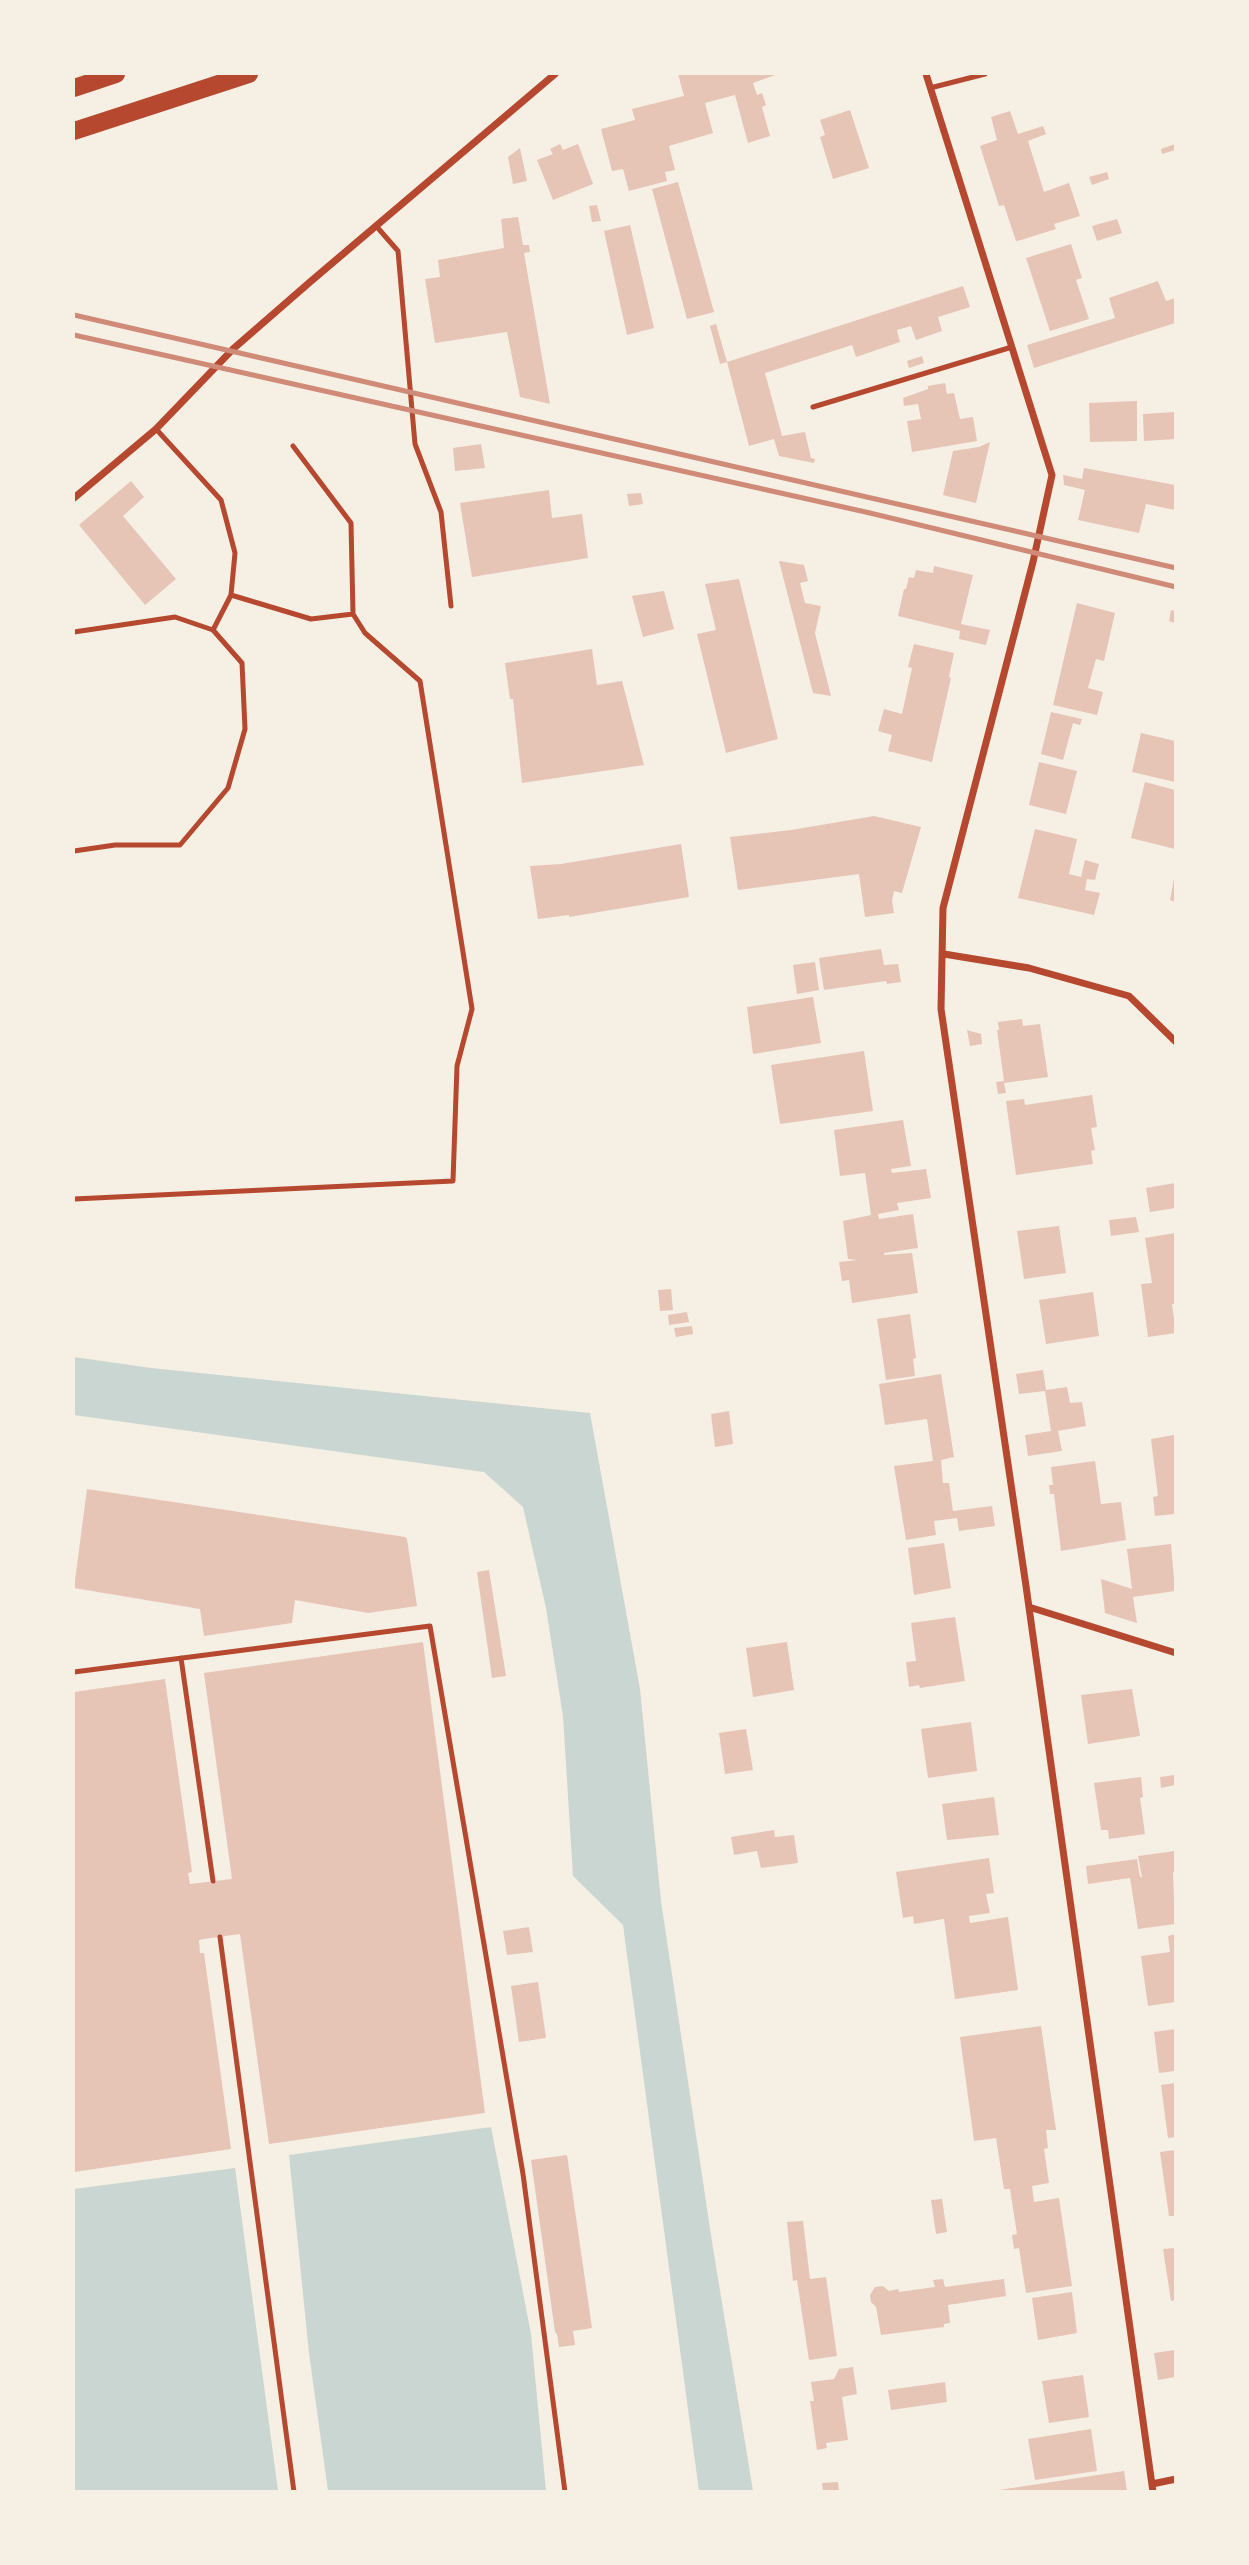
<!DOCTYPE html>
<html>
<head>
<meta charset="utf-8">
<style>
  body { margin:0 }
  #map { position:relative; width:1249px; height:2565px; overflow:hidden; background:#f6efe4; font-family:"Source Sans 3",sans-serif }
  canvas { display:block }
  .frame { position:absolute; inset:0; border:75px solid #f6efe4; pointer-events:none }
</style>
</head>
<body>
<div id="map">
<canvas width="1249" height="2565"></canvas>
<div class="frame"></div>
</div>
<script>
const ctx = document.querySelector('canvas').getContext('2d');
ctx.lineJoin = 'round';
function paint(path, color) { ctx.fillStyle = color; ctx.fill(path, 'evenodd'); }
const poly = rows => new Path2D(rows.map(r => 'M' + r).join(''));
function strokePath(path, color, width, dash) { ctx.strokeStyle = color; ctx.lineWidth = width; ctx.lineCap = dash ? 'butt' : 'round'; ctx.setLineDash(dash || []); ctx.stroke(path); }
const water = poly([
  [74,1357,151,1368,590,1413,640,1689,661,1901,712,2242,753,2491,699,2491,623,1925,573,1876,563,1716,546,1608,523,1507,484,1472,74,1415],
  [491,2127,531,2334,546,2491,328,2491,309,2353,289,2155],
  [235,2168,278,2491,74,2491,74,2189]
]);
const building = poly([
  [678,74,778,74,753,83,757,95,762,93,766,105,762,107,770,136,748,143,735,95,705,103,713,133,669,146,675,170,665,172,667,181,629,191,623,169,612,171,601,129,635,120,632,109,684,96],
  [850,110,869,168,833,179,820,137,825,135,820,120],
  [1010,111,1018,134,1043,126,1046,134,1028,141,1044,192,1069,183,1080,216,1054,224,1056,229,1021,240,1016,241,1004,205,999,206,980,146,997,140,991,117],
  [560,144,563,150,578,144,593,184,553,200,537,160,553,154,550,149],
  [1175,144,1175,150,1162,154,1161,149],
  [520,148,527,181,513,184,508,157],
  [1107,172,1109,179,1092,185,1089,177],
  [678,182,714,312,687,319,652,189],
  [597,205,601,221,592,222,589,206],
  [518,217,523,245,529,245,530,252,524,253,550,404,520,397,507,332,435,343,425,279,440,277,438,260,504,248,501,219],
  [1117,219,1122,233,1097,241,1092,226],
  [630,225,654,328,627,335,604,231],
  [1071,244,1082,278,1076,280,1089,319,1050,331,1026,258],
  [1158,281,1166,301,1175,298,1175,323,1034,368,1027,345,1115,318,1109,298],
  [963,286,970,307,938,317,942,331,916,340,911,326,897,330,900,342,856,357,852,345,765,373,782,436,805,432,811,458,815,459,814,463,779,456,774,439,749,446,727,362],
  [716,324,727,362,720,364,710,326],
  [922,356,924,363,909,368,907,361],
  [945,383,947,394,954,393,960,419,973,417,977,441,912,452,907,421,921,419,918,404,904,406,903,398,928,389,928,386],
  [1137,401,1137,441,1090,442,1089,403],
  [1175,412,1175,439,1144,441,1143,414],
  [990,442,976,503,943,495,953,451,979,447],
  [481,444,485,468,455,471,453,448],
  [1084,468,1175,485,1175,510,1146,504,1139,533,1078,520,1085,490,1064,485,1063,475,1082,479],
  [131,481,144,497,123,516,176,579,145,605,79,525],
  [549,490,552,518,582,514,588,558,472,577,460,503],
  [641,493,643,504,629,506,627,494],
  [779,561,804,565,808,581,800,583,805,603,821,606,815,633,831,696,813,693],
  [934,566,973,575,961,624,990,630,986,645,959,639,960,631,898,616,904,589,906,589,909,577,914,578,916,570,933,573],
  [739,579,778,739,726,753,697,634,716,630,705,584],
  [664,591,674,629,643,637,632,596],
  [1077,603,1115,613,1104,661,1096,659,1088,688,1103,692,1097,715,1053,705],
  [1171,610,1175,611,1175,623,1169,621],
  [914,644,954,653,949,677,951,678,932,762,888,751,892,735,878,731,884,709,902,714,912,668,908,667],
  [592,649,597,685,622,681,644,765,522,783,513,699,510,699,505,663],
  [1051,712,1082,719,1080,725,1073,723,1063,760,1041,754],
  [1141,733,1175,741,1175,782,1132,772],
  [1039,762,1077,771,1066,814,1029,805],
  [1145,782,1175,790,1175,849,1131,838],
  [874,816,921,827,902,893,894,891,892,901,894,913,865,917,859,874,738,890,730,837,791,830],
  [1035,829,1077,839,1069,874,1081,877,1085,860,1099,864,1095,880,1087,879,1085,890,1100,893,1094,915,1018,898],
  [681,844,689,897,569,917,569,915,538,919,530,866,561,864],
  [1174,878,1175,878,1175,902,1170,900],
  [881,949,884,965,898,964,901,982,887,984,886,981,824,990,819,958],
  [815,962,819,990,797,994,793,965],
  [813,997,821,1043,753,1054,747,1007],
  [1022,1019,1023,1026,1040,1024,1048,1077,1004,1083,1006,1093,998,1094,996,1082,1004,1081,997,1030,999,1030,998,1022],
  [967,1030,981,1034,982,1044,970,1046],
  [864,1051,873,1111,780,1124,771,1065],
  [1092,1095,1097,1127,1091,1128,1095,1150,1091,1151,1093,1164,1016,1175,1006,1101,1024,1099,1025,1105],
  [903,1120,911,1166,891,1169,892,1173,926,1169,931,1198,897,1203,899,1210,878,1214,879,1219,913,1214,918,1248,884,1253,884,1255,912,1253,918,1293,852,1303,849,1280,842,1281,839,1262,857,1260,848,1259,843,1221,871,1215,865,1173,840,1176,834,1130],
  [1175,1183,1175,1208,1150,1212,1146,1188],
  [1136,1217,1139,1232,1111,1236,1109,1220],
  [1059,1226,1066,1273,1024,1279,1017,1231],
  [1175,1233,1175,1304,1172,1304,1176,1333,1148,1337,1141,1284,1152,1283,1145,1238],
  [671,1289,673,1310,660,1311,658,1290],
  [1093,1292,1099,1336,1046,1344,1039,1300],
  [687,1312,689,1322,669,1325,668,1315],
  [910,1314,916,1358,913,1359,915,1376,886,1380,877,1319],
  [692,1326,693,1334,676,1337,674,1328],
  [1043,1370,1046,1390,1067,1387,1070,1403,1082,1402,1086,1426,1058,1431,1062,1451,1028,1456,1025,1435,1051,1431,1045,1391,1019,1394,1016,1374],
  [941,1374,954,1457,941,1460,943,1483,949,1483,953,1511,992,1506,995,1526,959,1531,957,1518,934,1521,936,1535,906,1540,894,1466,933,1461,927,1419,885,1425,879,1384],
  [729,1411,733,1444,715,1447,711,1414],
  [1174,1435,1175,1514,1155,1516,1153,1497,1158,1496,1151,1439],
  [1095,1461,1101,1504,1121,1502,1126,1540,1061,1551,1054,1494,1050,1494,1049,1485,1053,1485,1051,1467],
  [87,1489,405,1537,407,1539,417,1606,368,1613,295,1600,292,1623,204,1636,200,1609,74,1588],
  [944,1543,951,1588,914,1595,908,1548],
  [1171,1544,1175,1591,1133,1597,1137,1623,1105,1613,1101,1579,1132,1589,1127,1549],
  [489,1570,506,1676,492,1678,477,1572],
  [955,1617,965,1681,920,1688,919,1685,909,1687,906,1662,916,1661,911,1623],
  [423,1642,485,2113,269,2144,240,1934,204,1939,199,1940,200,1953,204,1953,231,2149,74,2172,74,1692,165,1679,192,1872,188,1873,190,1884,232,1879,204,1673],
  [787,1642,794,1690,753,1697,746,1648],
  [1132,1689,1140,1736,1088,1744,1081,1695],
  [971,1722,977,1771,928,1778,921,1729],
  [746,1729,753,1770,725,1774,719,1733],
  [1175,1775,1175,1785,1161,1788,1160,1777],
  [1141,1777,1143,1797,1140,1798,1145,1834,1109,1839,1108,1830,1101,1830,1094,1783],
  [994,1797,999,1835,947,1840,942,1804],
  [774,1830,775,1837,794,1835,798,1863,761,1868,757,1851,734,1855,731,1837],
  [1175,1851,1175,1872,1173,1872,1175,1924,1138,1929,1130,1878,1088,1884,1086,1866,1137,1859,1140,1877,1142,1877,1138,1856],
  [989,1858,994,1893,986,1894,990,1913,969,1916,970,1923,1008,1917,1018,1990,955,1999,944,1919,914,1924,913,1916,903,1918,896,1872],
  [529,1927,533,1952,507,1955,503,1931],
  [1175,1934,1175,2002,1148,2006,1141,1956,1170,1952,1168,1936],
  [538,1982,546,2038,519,2042,511,1986],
  [1041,2026,1056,2130,1046,2130,1048,2148,1044,2149,1049,2183,1032,2186,1034,2202,1059,2198,1072,2286,1026,2293,1019,2248,1014,2249,1012,2235,1017,2234,1010,2189,1004,2189,996,2138,974,2141,960,2037],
  [1175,2029,1175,2071,1159,2073,1154,2032],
  [1175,2083,1175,2137,1168,2138,1161,2085],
  [1175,2150,1175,2216,1169,2216,1160,2152],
  [567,2155,592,2328,573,2331,575,2345,559,2347,557,2334,555,2332,531,2160],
  [942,2199,947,2232,936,2234,931,2200],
  [803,2221,810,2279,826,2277,837,2356,809,2360,797,2280,793,2281,787,2222],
  [1175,2248,1175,2300,1171,2301,1163,2249],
  [943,2279,945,2287,1004,2279,1006,2296,948,2305,950,2323,944,2324,944,2327,881,2335,876,2307,871,2302,870,2295,875,2287,883,2286,889,2291,898,2289,899,2292,935,2287,933,2280],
  [1072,2292,1077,2333,1038,2340,1032,2298],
  [1175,2350,1175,2377,1158,2380,1154,2353],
  [853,2367,857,2394,842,2397,848,2440,826,2443,827,2448,817,2450,810,2401,814,2401,811,2382,834,2379,839,2369],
  [1083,2375,1089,2417,1049,2423,1042,2381],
  [945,2382,947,2402,891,2410,888,2390],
  [1091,2429,1097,2471,1035,2480,1028,2439],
  [1124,2471,1127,2491,999,2491,999,2490],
  [838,2482,839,2491,823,2491,822,2483]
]);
const service = poly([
  [930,88,985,74],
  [377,227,398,251,415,444,441,512,451,606],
  [813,407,1012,347],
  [156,429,221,500,235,553,231,595,213,630],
  [231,595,311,619,353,614],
  [74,632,175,617,213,630,242,663,245,729,228,788,180,845,115,845,74,851],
  [74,1199,453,1181,457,1066,472,1009,420,681,365,633,353,614,351,523,293,446],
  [181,1658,213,1881],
  [74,1672,430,1626,523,2174,565,2492],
  [220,1937,294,2492]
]);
const minor = poly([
  [926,74,1052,475,1033,562,943,908,941,1009,1026,1586,1153,2492],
  [74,498,156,429,233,349,310,282,555,74],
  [944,954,1029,968,1129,996,1176,1042],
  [1029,1607,1176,1653],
  [1152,2484,1176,2479]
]);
const primary = poly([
  [74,88,116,74],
  [74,131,249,74]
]);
const rail = poly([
  [74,315,1176,568],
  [74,335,870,513,1176,587]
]);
paint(water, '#c9d6d2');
paint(building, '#e6c5b7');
strokePath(service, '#b5482f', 5);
strokePath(minor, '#b5482f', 7);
strokePath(primary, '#b5482f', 18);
strokePath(rail, '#cf8b77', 5);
</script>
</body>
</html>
